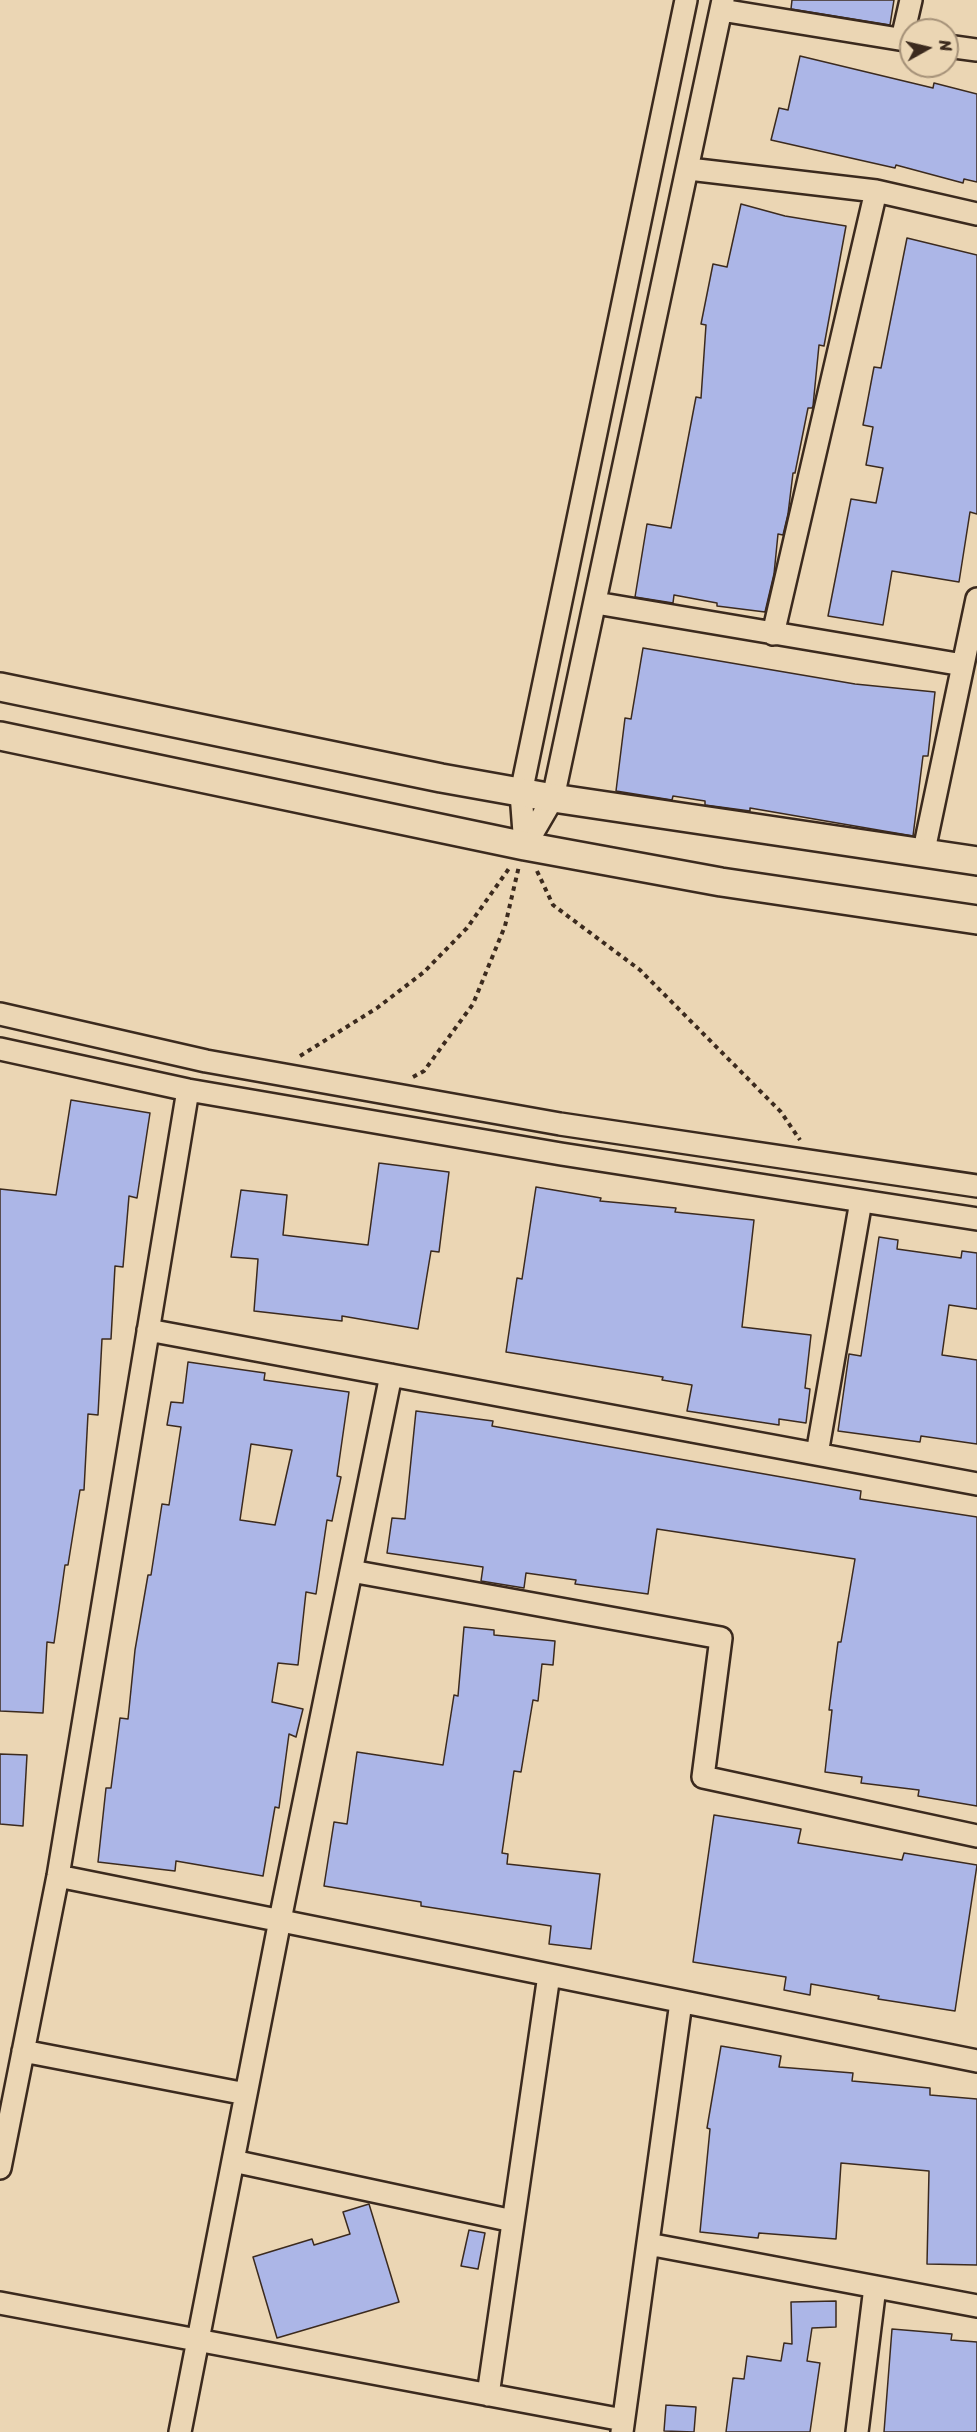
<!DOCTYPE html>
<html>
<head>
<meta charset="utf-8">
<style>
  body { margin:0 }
  #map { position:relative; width:977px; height:2432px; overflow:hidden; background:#ebd6b4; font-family:Sriracha,sans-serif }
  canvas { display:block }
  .north { position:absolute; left:899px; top:18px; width:60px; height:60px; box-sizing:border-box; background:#ebd6b4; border:2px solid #a59178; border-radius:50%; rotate:82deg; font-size:16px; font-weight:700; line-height:24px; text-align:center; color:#3b2a1e }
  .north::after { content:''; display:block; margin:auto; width:21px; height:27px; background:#3b2a1e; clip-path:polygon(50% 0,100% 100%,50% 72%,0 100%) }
</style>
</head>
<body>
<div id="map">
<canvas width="977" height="2432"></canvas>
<div class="north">N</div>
</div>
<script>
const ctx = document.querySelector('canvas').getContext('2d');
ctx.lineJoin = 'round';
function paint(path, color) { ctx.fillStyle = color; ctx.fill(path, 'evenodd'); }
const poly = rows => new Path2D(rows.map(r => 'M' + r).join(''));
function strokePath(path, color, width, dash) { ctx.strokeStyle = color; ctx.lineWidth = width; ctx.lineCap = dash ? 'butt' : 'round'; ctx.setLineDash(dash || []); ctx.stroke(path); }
const building = poly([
  [792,0,894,0,890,25,791,9,792,0],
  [800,56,933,88,934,83,977,94,977,182,964,179,963,183,896,165,895,168,771,140,779,108,788,110,800,56],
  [741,204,785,216,846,226,824,346,819,345,813,406,812,408,808,408,795,473,793,473,788,514,783,535,778,534,774,574,765,612,717,606,717,603,674,595,673,603,635,597,647,524,671,528,696,397,701,398,706,325,701,324,713,264,727,267,741,204],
  [907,238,977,255,977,514,970,512,959,582,892,571,883,625,828,616,851,499,876,503,883,468,866,465,873,427,863,425,874,367,881,368,907,238],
  [643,648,855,684,935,692,928,756,923,756,913,836,750,808,750,811,705,805,705,801,673,796,672,800,616,791,625,718,631,719,643,648],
  [71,1100,150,1113,137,1198,129,1196,123,1267,115,1266,111,1339,102,1339,98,1415,88,1414,84,1490,80,1490,68,1565,65,1565,54,1643,47,1642,43,1713,0,1711,0,1189,56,1195,71,1100],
  [379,1163,449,1172,439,1252,431,1251,418,1329,342,1316,342,1321,254,1311,258,1259,231,1257,241,1190,287,1195,283,1235,368,1245,379,1163],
  [536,1187,601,1198,600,1201,676,1208,675,1212,754,1220,742,1327,811,1335,805,1388,810,1389,806,1423,779,1419,779,1425,687,1411,692,1385,662,1380,663,1377,506,1352,517,1278,522,1279,536,1187],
  [879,1237,898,1240,897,1249,961,1258,962,1251,977,1253,977,1309,949,1305,942,1355,977,1360,977,1444,921,1436,920,1442,838,1431,849,1354,861,1356,879,1237],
  [188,1362,265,1373,264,1380,349,1392,337,1476,341,1477,332,1521,327,1520,316,1594,306,1592,298,1665,278,1663,272,1702,303,1709,296,1737,289,1734,279,1808,275,1807,263,1876,176,1861,175,1871,98,1862,106,1788,111,1788,120,1718,128,1719,135,1650,148,1575,151,1575,162,1504,169,1505,181,1427,167,1425,171,1402,183,1403,188,1362],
  [251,1444,292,1450,275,1525,240,1520,251,1444],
  [416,1411,493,1421,492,1426,861,1491,860,1499,977,1517,977,1806,918,1796,919,1790,861,1783,862,1777,825,1772,832,1710,829,1710,838,1642,841,1642,855,1559,657,1529,648,1594,575,1584,576,1580,526,1573,524,1588,481,1581,483,1567,387,1553,392,1518,405,1519,416,1411],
  [464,1627,494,1630,494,1635,555,1641,553,1665,542,1664,538,1701,533,1700,521,1772,514,1771,502,1853,508,1854,507,1864,600,1874,591,1949,549,1944,551,1926,421,1906,421,1902,324,1886,334,1822,347,1824,357,1752,443,1765,454,1695,458,1696,464,1627],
  [0,1754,27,1755,23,1826,0,1824,0,1754],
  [714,1815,801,1829,798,1843,902,1860,904,1853,977,1865,955,2011,878,1999,879,1996,811,1984,810,1995,784,1990,786,1977,693,1962,714,1815],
  [721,2046,781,2056,779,2067,853,2073,852,2081,930,2088,930,2095,977,2099,977,2265,927,2264,929,2171,841,2163,836,2239,759,2233,758,2238,700,2232,710,2129,707,2128,721,2046],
  [369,2204,399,2302,277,2338,253,2257,312,2239,314,2245,350,2234,343,2212,369,2204],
  [469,2230,485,2233,478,2269,461,2266,469,2230],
  [836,2301,836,2327,812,2328,807,2361,820,2363,810,2432,726,2432,733,2378,744,2379,747,2356,781,2361,784,2343,792,2344,791,2302,836,2301],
  [892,2329,952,2334,951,2340,977,2342,977,2432,884,2432,892,2329],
  [666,2405,696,2407,694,2432,664,2431,666,2405]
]);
const path = poly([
  [537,871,553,905,640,970,781,1112,800,1140],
  [300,1056,377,1008,424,972,467,928,510,867],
  [413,1077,424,1071,473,1004,505,926,519,866]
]);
const minor = poly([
  [721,10,911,41],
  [902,39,911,0],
  [947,46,977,50],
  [689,169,876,191,977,214],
  [596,603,963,665],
  [773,634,876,191],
  [525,846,553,798,723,0],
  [525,846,521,793,686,0],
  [923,855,977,599],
  [0,1014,206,1061,560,1124,977,1186],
  [0,1049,188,1090,561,1154,977,1219],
  [148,1330,977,1484],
  [817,1454,861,1201],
  [351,1571,721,1638,703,1777,977,1836],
  [58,1876,977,2061],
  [23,2051,246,2094],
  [233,2161,513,2221],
  [0,2168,58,1876,188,1090],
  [648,2244,977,2306],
  [0,2303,623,2420],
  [488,2395,549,1975],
  [180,2432,280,1920,391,1375],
  [622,2432,681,2002],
  [857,2432,875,2287]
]);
const major = poly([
  [0,687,441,778,553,798,977,861],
  [0,736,525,846,721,882,977,920]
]);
paint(building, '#acb6e7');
strokePath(building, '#3b2a1e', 1.5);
strokePath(minor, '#3b2a1e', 26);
strokePath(major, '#3b2a1e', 32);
strokePath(path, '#3b2a1e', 4, [4.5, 4.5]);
strokePath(minor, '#ebd6b4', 21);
strokePath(major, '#ebd6b4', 27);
</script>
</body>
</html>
